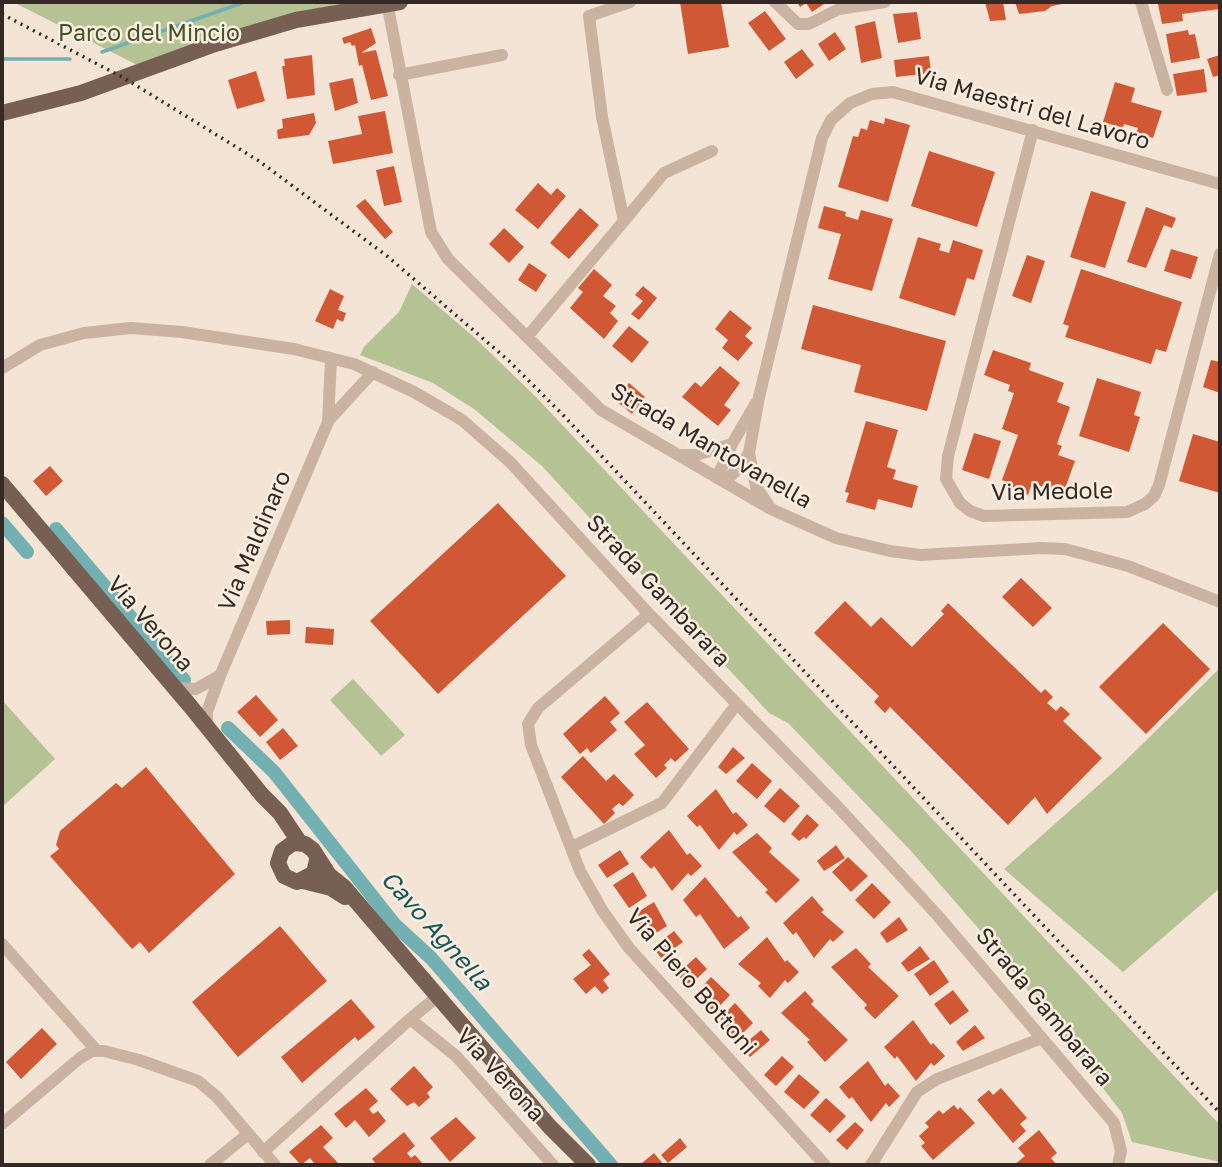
<!DOCTYPE html>
<html>
<head>
<meta charset="utf-8">
<style>
  body { margin:0 }
  #map { position:relative; width:1222px; height:1167px; overflow:hidden; background:#f3e4d5; font-family:"Golos Text",sans-serif }
  canvas { display:block }
  .frame { position:absolute; inset:0; border:4px solid #342924; pointer-events:none }
</style>
</head>
<body>
<div id="map">
<canvas width="1222" height="1167"></canvas>
<div class="frame"></div>
</div>
<script>
const ctx = document.querySelector('canvas').getContext('2d');
ctx.lineJoin = 'round';
function paint(path, color) { ctx.fillStyle = color; ctx.fill(path, 'evenodd'); }
const poly = rows => new Path2D(rows.map(r => 'M' + r).join(''));
function strokePath(path, color, width, dash) { ctx.strokeStyle = color; ctx.lineWidth = width; ctx.lineCap = dash ? 'butt' : 'round'; ctx.setLineDash(dash || []); ctx.stroke(path); }
function drawText(font, color, halo, rows, align = 'center') {
  ctx.font = font + ' "Golos Text",sans-serif'; ctx.lineWidth = 5; ctx.setLineDash([]); ctx.textBaseline = 'middle'; ctx.strokeStyle = halo; ctx.fillStyle = color; for (const [text, x, y, turn = 0] of rows) {
    ctx.save(); ctx.translate(x, y); ctx.rotate((+turn || 0) * Math.PI / 180); ctx.textAlign = isNaN(turn) ? turn : align; if (halo) ctx.strokeText(text, 0, 0); ctx.fillText(text, 0, 0); ctx.restore();
  }
}
const green = poly([
  [13,2,405,2,330,14,145,69],
  [412,284,474,337,536,397,1220,1125,1220,1162,1132,1142,1122,1113,992,944,911,851,788,723,769,713,542,466,474,409,433,383,360,355,364,347,399,312],
  [1220,668,1220,888,1123,972,1004,869,1119,767],
  [353,679,405,735,381,756,330,700],
  [2,700,55,759,2,807]
]);
const stream = poly([
  [102,52,245,2],
  [2,59,70,59]
]);
const canal = poly([
  [2,523,27,552],
  [56,529,184,680],
  [228,728,274,772,395,925,431,958,611,1165]
]);
const building = poly([
  [680,2,721,2,729,47,688,54],
  [797,2,827,2,812,12,806,3,800,7],
  [985,2,1003,2,1006,20,990,21],
  [1015,2,1067,2,1067,3,1052,6,1045,11,1019,14],
  [1152,2,1220,2,1220,9,1182,14,1183,21,1162,24,1158,4],
  [765,11,786,39,769,51,748,23],
  [917,12,921,39,898,43,893,14],
  [875,21,882,58,861,63,855,26],
  [371,28,376,43,361,53,376,50,388,96,371,100,362,65,359,66,355,45,352,46,350,42,344,44,342,38],
  [1188,30,1189,35,1195,34,1200,58,1171,63,1166,34],
  [835,32,846,49,829,61,818,44],
  [802,49,814,65,796,79,784,62],
  [312,55,315,95,287,99,282,66,285,66,284,59],
  [1220,55,1220,75,1213,77,1207,59],
  [929,56,931,73,896,77,894,60],
  [1204,69,1207,92,1177,96,1173,74],
  [256,71,265,101,237,109,228,80],
  [353,78,358,103,335,111,329,83],
  [1115,82,1135,88,1131,102,1162,111,1153,138,1136,133,1138,128,1124,124,1123,128,1103,122],
  [385,111,393,153,333,164,328,141,362,134,358,116],
  [314,113,316,123,309,135,278,139,277,130,283,128,282,119],
  [885,118,910,125,888,202,838,187,853,136,858,137,861,128,867,130,870,120,884,124],
  [929,151,995,172,977,227,911,206],
  [394,166,402,202,384,206,376,170],
  [538,183,551,195,557,188,566,196,538,229,515,210],
  [1091,191,1126,202,1105,268,1070,257],
  [365,199,393,232,385,239,356,206],
  [824,206,846,212,845,216,858,220,861,210,893,219,872,291,828,279,841,234,818,228],
  [1146,207,1176,218,1172,228,1164,225,1146,268,1127,262],
  [580,208,599,225,569,259,550,243],
  [504,228,524,247,509,263,489,244],
  [918,237,941,244,939,250,949,253,953,240,983,250,974,280,967,278,955,316,899,298],
  [1171,249,1198,257,1191,279,1164,271],
  [1027,255,1045,261,1031,303,1012,296],
  [529,263,547,275,536,292,518,280],
  [594,269,612,285,603,296,616,306,610,313,618,321,604,339,570,308,583,292,578,288],
  [1081,269,1182,302,1166,352,1156,349,1151,364,1065,337,1069,326,1063,324],
  [643,286,657,298,639,320,631,314,643,301,635,295],
  [330,289,344,296,338,310,346,313,343,322,337,319,333,329,315,321],
  [813,305,946,341,927,411,854,392,861,365,801,349],
  [730,310,752,328,745,336,753,343,738,361,722,348,728,340,715,329],
  [629,326,649,342,632,363,612,346],
  [993,350,1031,363,1029,370,1064,383,1057,402,1070,407,1057,444,1062,446,1058,455,1075,461,1063,494,1032,483,1028,495,1011,488,1012,484,1002,480,1018,435,1002,429,1014,393,1008,391,1010,385,984,375],
  [1211,360,1220,362,1220,393,1203,387],
  [720,366,740,383,724,405,731,410,718,426,682,397,695,382,701,387],
  [1097,378,1141,392,1134,415,1140,417,1129,452,1079,436],
  [629,383,645,397,632,414,615,400],
  [866,421,898,430,887,467,896,470,893,479,918,486,912,508,878,499,875,510,846,502,849,493,845,492],
  [974,433,1001,441,989,479,962,470],
  [1193,434,1220,442,1220,493,1179,481],
  [50,466,63,481,46,496,33,481],
  [498,503,566,576,438,694,370,621],
  [1021,578,1052,608,1033,627,1002,597],
  [845,601,871,627,881,617,912,647,944,614,941,611,948,603,1041,693,1045,689,1053,697,1047,703,1056,711,1061,706,1070,714,1063,721,1102,758,1047,814,1035,797,1008,825,890,707,885,713,874,702,879,696,814,633],
  [290,620,290,634,267,635,266,621],
  [1163,623,1210,669,1146,734,1099,687],
  [306,627,334,629,333,645,305,643],
  [256,695,278,720,260,737,237,712],
  [605,696,620,713,610,722,617,730,591,753,587,748,580,754,563,734],
  [647,702,689,749,675,762,671,758,664,765,667,768,656,778,634,754,645,745,624,722],
  [283,728,298,746,280,760,266,742],
  [733,747,745,758,726,774,718,767],
  [583,756,606,781,614,774,634,795,623,806,619,803,612,809,615,813,604,824,561,777],
  [752,763,772,781,757,799,736,781],
  [146,767,235,874,149,953,140,942,132,949,50,856,59,849,56,845,60,831,116,783,122,788],
  [780,788,800,806,784,823,764,806],
  [716,789,733,814,736,812,748,825,737,835,734,832,719,850,700,825,697,827,687,816],
  [807,814,819,825,806,839,804,837,799,841,791,834],
  [669,830,687,855,690,853,702,866,691,876,688,873,672,891,654,866,651,869,640,857],
  [757,833,772,848,769,852,800,880,776,903,765,892,768,890,732,852],
  [836,845,845,858,824,871,817,861],
  [620,850,629,864,607,878,598,865],
  [848,857,868,876,851,892,832,872],
  [633,872,647,896,629,908,613,885],
  [705,877,738,918,741,916,750,928,724,949,700,914,696,917,683,900],
  [872,883,891,902,874,919,855,900],
  [812,896,824,910,821,912,844,932,833,942,830,939,814,958,796,932,793,935,783,923],
  [654,902,667,926,648,938,633,915],
  [899,917,908,930,887,943,880,933],
  [280,926,327,981,238,1057,192,1002],
  [674,931,683,942,661,958,653,947],
  [767,937,785,962,787,960,799,972,788,983,785,980,770,998,758,986,761,983,738,964],
  [920,946,930,959,908,972,901,963],
  [856,948,871,964,868,967,899,996,875,1019,864,1008,867,1005,831,967],
  [589,949,610,974,603,980,609,988,602,994,595,986,586,994,573,979,591,965,582,955],
  [696,957,707,969,689,986,677,974],
  [934,960,949,982,930,996,914,974],
  [711,977,730,995,714,1012,695,994],
  [953,990,969,1011,950,1025,934,1004],
  [805,991,814,1001,811,1004,848,1040,825,1062,807,1042,810,1040,781,1013],
  [351,999,375,1027,358,1041,355,1037,302,1083,281,1057],
  [735,1003,753,1023,736,1040,721,1024,723,1022,720,1018],
  [913,1020,931,1045,933,1043,945,1056,934,1066,931,1063,916,1081,897,1056,895,1059,884,1047],
  [975,1025,985,1038,963,1051,956,1042],
  [42,1028,57,1044,21,1079,6,1062],
  [761,1030,770,1040,750,1057,741,1047],
  [782,1056,794,1067,776,1086,764,1075],
  [868,1061,885,1086,888,1083,900,1096,889,1107,886,1103,871,1122,852,1097,849,1099,839,1087],
  [414,1066,433,1087,427,1093,430,1097,419,1107,414,1102,407,1106,390,1089],
  [799,1074,820,1092,804,1109,784,1092],
  [366,1088,378,1101,369,1109,373,1114,378,1111,386,1121,369,1137,355,1120,346,1128,334,1114],
  [1001,1088,1027,1118,1020,1124,1026,1131,1013,1143,977,1100,989,1090,993,1095],
  [826,1098,846,1116,830,1133,810,1115],
  [954,1105,958,1110,960,1107,975,1123,933,1160,921,1146,925,1143,919,1136,929,1127,925,1123,939,1110,943,1114],
  [456,1117,476,1138,450,1162,430,1138],
  [855,1122,864,1130,847,1150,836,1140],
  [321,1125,333,1138,323,1147,338,1163,312,1165,314,1163,310,1158,301,1165,289,1152],
  [1039,1130,1057,1153,1051,1158,1057,1165,1014,1165,1025,1156,1018,1148],
  [404,1132,415,1146,407,1153,411,1158,415,1155,424,1165,377,1165,372,1159],
  [680,1138,687,1147,668,1163,661,1155],
  [654,1153,664,1165,644,1165,642,1163]
]);
const minor = poly([
  [387,2,431,232,448,259,601,410,771,509,836,538,890,551,921,555,1042,548,1065,549,1128,566,1220,602],
  [775,2,798,24,809,24,839,9,885,2],
  [1141,2,1167,90],
  [399,75,502,55],
  [1033,130,948,456,946,479,960,503,970,511,984,516,1127,512,1145,504,1154,496,1159,485,1220,254],
  [624,221,602,117,589,16,630,2],
  [527,337,664,173,712,151],
  [2,368,40,345,84,333,131,328,182,332,294,349,354,364,414,392,462,420,510,462,649,614,839,808,938,916,1114,1123,1121,1151,1118,1165],
  [328,421,373,372],
  [680,455,696,455,732,444,756,403],
  [717,478,732,444],
  [724,482,740,467,749,453],
  [769,506,756,487,749,453,759,397,822,138,831,120,850,103,872,94,893,92,1220,184],
  [649,614,538,708,528,724,531,745,580,871,602,910,629,948,825,1165],
  [175,688,196,689,219,676],
  [207,728,207,712,220,676,328,422,331,359],
  [572,847,662,803,736,705],
  [2,944,97,1051],
  [410,1019,437,997],
  [2,1124,80,1058,92,1051,104,1051,139,1060,198,1081,217,1097,275,1165],
  [263,1152,410,1019,456,1056,553,1165],
  [210,1165,248,1134],
  [871,1165,917,1092,937,1079,1042,1038]
]);
const major = poly([
  [2,113,81,93,215,44,296,20,400,2],
  [2,484,191,707,262,795,280,813,300,843],
  [317,860,314,873,297,882,284,876,278,863,282,851,293,843,305,844,313,850,329,875,344,887,549,1126,588,1165],
  [303,881,331,888,345,897]
]);
const rail = poly([
  [2,14,124,78,259,161,387,256,508,360,564,416,1220,1113]
]);
const parkNames = [
  ["Parco del Mincio",149,34]
];
const streetNames = [
  ["Via Maestri del Lavoro",1032,109,16],
  ["Strada Mantovanella",711,446,30],
  ["Via Medole",1052,492,-1],
  ["Via Maldinaro",255,541,-67],
  ["Strada Gambarara",658,591,47],
  ["Via Verona",150,624,49],
  ["Via Piero Bottoni",691,982,49],
  ["Strada Gambarara",1044,1007,50],
  ["Via Verona",500,1075,47]
];
const waterNames = [
  ["Cavo Agnella",436,931,48]
];
paint(green, '#b4c294');
strokePath(stream, '#72b0b2', 3.5);
strokePath(canal, '#72b0b2', 14);
paint(building, '#d05835');
strokePath(minor, '#cbb3a1', 12);
strokePath(major, '#785f54', 16);
strokePath(rail, '#342924', 3.5, [2, 5]);
drawText('23px', '#455426', '#faeee1', parkNames);
drawText('23px', '#342924', '#faeee1', streetNames);
drawText('italic 24px', '#175659', '#faeee1', waterNames);
</script>
</body>
</html>
